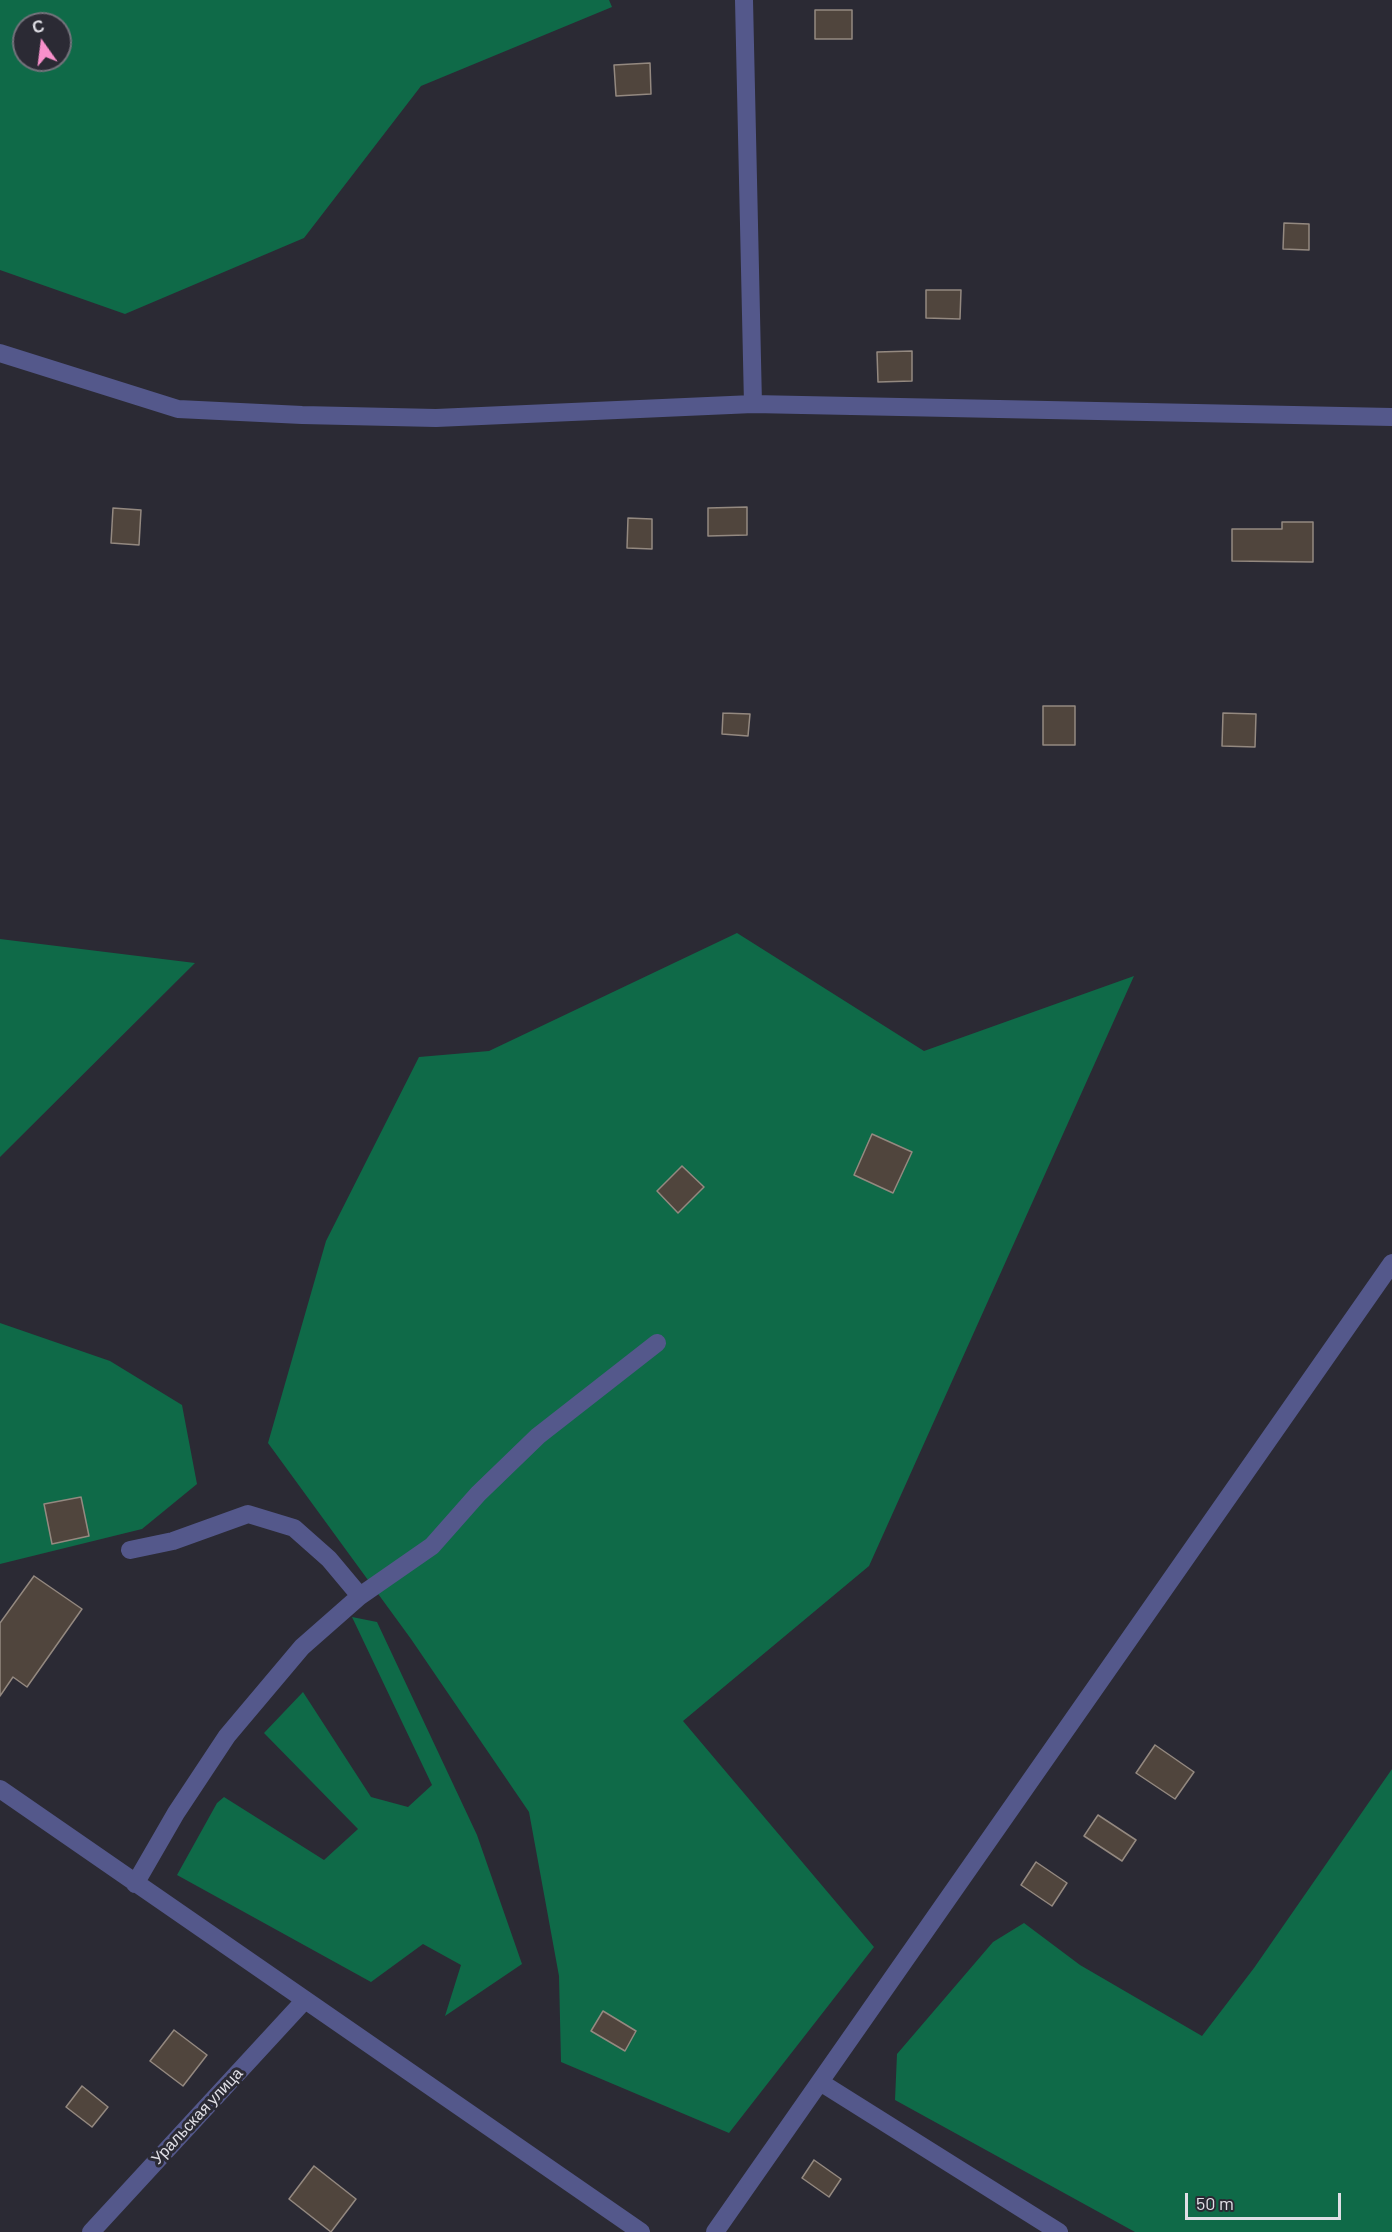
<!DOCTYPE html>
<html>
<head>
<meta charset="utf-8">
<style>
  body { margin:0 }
  #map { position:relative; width:1392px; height:2232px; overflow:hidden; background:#2b2a34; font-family:Barlow,sans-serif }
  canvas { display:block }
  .north { position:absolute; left:12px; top:12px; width:60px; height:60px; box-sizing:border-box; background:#2b2a34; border:2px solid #73727b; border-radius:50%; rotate:346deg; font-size:16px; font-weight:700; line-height:24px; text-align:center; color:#e0dfe6 }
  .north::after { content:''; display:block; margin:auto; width:21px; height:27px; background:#f890cb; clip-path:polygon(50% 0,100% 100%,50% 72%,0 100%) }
  .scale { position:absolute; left:1185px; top:2193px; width:156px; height:27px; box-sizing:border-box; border:3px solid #e0dfe6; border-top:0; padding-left:8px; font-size:18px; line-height:21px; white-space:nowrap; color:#e0dfe6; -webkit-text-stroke:4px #2b2a34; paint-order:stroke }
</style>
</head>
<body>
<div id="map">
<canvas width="1392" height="2232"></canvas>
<div class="north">С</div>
<div class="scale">50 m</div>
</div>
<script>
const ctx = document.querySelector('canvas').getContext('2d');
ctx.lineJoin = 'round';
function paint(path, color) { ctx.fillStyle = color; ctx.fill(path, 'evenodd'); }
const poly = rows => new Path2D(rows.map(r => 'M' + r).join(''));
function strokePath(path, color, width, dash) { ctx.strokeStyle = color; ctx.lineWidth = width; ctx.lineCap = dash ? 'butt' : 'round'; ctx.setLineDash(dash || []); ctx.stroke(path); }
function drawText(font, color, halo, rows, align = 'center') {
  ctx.font = font + ' Barlow,sans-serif'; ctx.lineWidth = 6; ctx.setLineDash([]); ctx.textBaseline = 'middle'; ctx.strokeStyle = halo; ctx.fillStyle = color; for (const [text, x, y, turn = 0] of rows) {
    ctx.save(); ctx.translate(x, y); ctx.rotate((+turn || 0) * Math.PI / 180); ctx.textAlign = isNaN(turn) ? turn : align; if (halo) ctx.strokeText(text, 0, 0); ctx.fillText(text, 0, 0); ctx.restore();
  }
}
const forest = poly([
  [0,0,609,0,612,7,421,86,304,238,125,314,0,270],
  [24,24,60,24,60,60,24,60],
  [737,933,924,1051,1134,976,869,1566,683,1721,874,1947,729,2133,561,2062,559,1976,529,1812,411,1639,268,1443,326,1241,419,1057,489,1051],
  [0,939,195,963,0,1157],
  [0,1323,110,1361,182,1405,197,1484,142,1529,0,1564],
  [352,1617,377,1622,477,1835,522,1964,445,2016,461,1965,423,1944,371,1982,177,1875,217,1803,224,1797,324,1860,358,1829,264,1733,303,1692,371,1797,408,1807,432,1785],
  [1392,1769,1392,2232,1135,2232,895,2100,897,2054,993,1942,1024,1923,1080,1965,1202,2036,1254,1968]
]);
const building = poly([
  [815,10,852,10,852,39,815,39,815,10],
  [650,63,651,94,616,96,614,65,650,63],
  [1284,223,1309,224,1309,250,1283,249,1284,223],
  [926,290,961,290,960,319,926,318,926,290],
  [912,351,912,381,878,382,877,352,912,351],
  [747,507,747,535,708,536,708,508,747,507],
  [113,508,141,510,139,545,111,543,113,508],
  [628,518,652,519,652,549,627,548,628,518],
  [1282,522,1313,522,1313,562,1232,561,1232,529,1282,529,1282,522],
  [1043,706,1075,706,1075,745,1043,745,1043,706],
  [723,713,750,714,748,736,722,734,723,713],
  [1223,713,1256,714,1255,747,1222,746,1223,713],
  [872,1134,912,1152,893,1193,854,1175,872,1134],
  [682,1166,704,1187,678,1213,657,1191,682,1166],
  [81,1497,89,1536,52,1544,44,1504,81,1497],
  [34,1576,82,1609,27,1687,13,1677,0,1696,0,1623,34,1576],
  [1155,1745,1194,1772,1175,1799,1136,1773,1155,1745],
  [1098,1815,1136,1840,1122,1861,1084,1836,1098,1815],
  [1036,1862,1067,1883,1052,1906,1021,1885,1036,1862],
  [603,2011,636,2031,625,2051,591,2031,603,2011],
  [174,2030,207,2055,183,2086,150,2061,174,2030],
  [82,2086,108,2107,92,2127,66,2107,82,2086],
  [814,2160,841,2179,829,2197,802,2178,814,2160],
  [314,2166,356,2199,331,2232,289,2199,314,2166]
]);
const minor = poly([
  [744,0,753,404],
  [0,353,178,409,302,415,436,418,753,404,1392,417],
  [130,1550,173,1541,248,1514,294,1528,329,1559,360,1596],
  [0,1789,641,2232],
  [135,1884,176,1813,227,1736,302,1647,360,1596,432,1546,478,1494,538,1436,657,1343],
  [820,2082,1059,2232],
  [91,2232,304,2001],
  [715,2232,1392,1263]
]);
const streetNames = [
  ["Уральская улица",197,2116,-47]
];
paint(forest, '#0f6a48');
paint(building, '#50453d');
strokePath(building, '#948980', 1.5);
strokePath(minor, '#54588b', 18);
drawText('16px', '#e0dfe6', '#2b2a34', streetNames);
</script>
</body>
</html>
